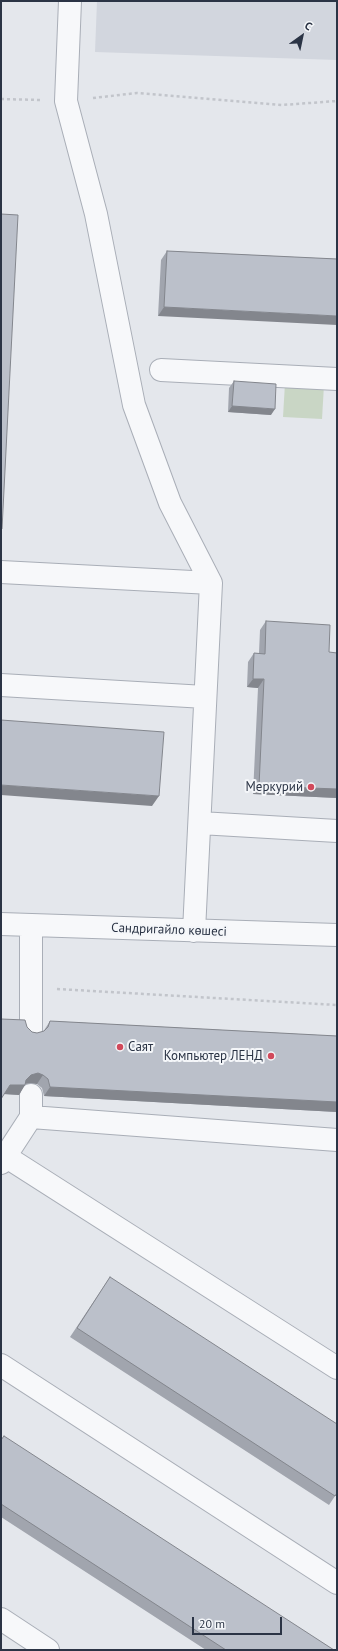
<!DOCTYPE html>
<html>
<head>
<meta charset="utf-8">
<style>
  body { margin:0 }
  #map { position:relative; width:338px; height:1651px; overflow:hidden; background:#e4e7ec; font-family:"PT Sans",sans-serif }
  canvas { display:block }
  .frame { position:absolute; inset:0; border:2px solid #2b3445; pointer-events:none }
  .north { position:absolute; left:282px; top:16px; width:40px; height:40px; -webkit-text-stroke:3px #f4f6f9; paint-order:stroke; rotate:33deg; font-size:11px; font-weight:700; line-height:16px; text-align:center; color:#2b3445 }
  .north::after { content:''; display:block; margin:auto; width:14px; height:18px; background:#2b3445; clip-path:polygon(50% 0,100% 100%,50% 72%,0 100%) }
  .scale { position:absolute; left:192px; top:1617px; width:90px; height:18px; box-sizing:border-box; border:2px solid #2b3445; border-top:0; padding-left:5px; font-size:12px; line-height:14px; white-space:nowrap; color:#2b3445; -webkit-text-stroke:3px #f4f6f9; paint-order:stroke }
</style>
</head>
<body>
<div id="map">
<canvas width="338" height="1651"></canvas>
<div class="frame"></div>
<div class="north">С</div>
<div class="scale">20 m</div>
</div>
<script>
const ctx = document.querySelector('canvas').getContext('2d');
ctx.lineJoin = 'round';
function paint(path, color) { ctx.fillStyle = color; ctx.fill(path, 'evenodd'); }
const poly = rows => new Path2D(rows.map(r => 'M' + r).join(''));
function strokePath(path, color, width, dash) { ctx.strokeStyle = color; ctx.lineWidth = width; ctx.lineCap = dash ? 'butt' : 'round'; ctx.setLineDash(dash || []); ctx.stroke(path); }
function drawText(font, color, halo, rows, align = 'center') {
  ctx.font = font + ' "PT Sans",sans-serif'; ctx.lineWidth = 4; ctx.setLineDash([]); ctx.textBaseline = 'middle'; ctx.strokeStyle = halo; ctx.fillStyle = color; for (const [text, x, y, turn = 0] of rows) {
    ctx.save(); ctx.translate(x, y); ctx.rotate((+turn || 0) * Math.PI / 180); ctx.textAlign = isNaN(turn) ? turn : align; if (halo) ctx.strokeText(text, 0, 0); ctx.fillText(text, 0, 0); ctx.restore();
  }
}
const built = poly([
  [97,1,337,1,337,60,95,52]
]);
const green = poly([
  [285,383,324,385,322,419,283,417]
]);
const path = poly([
  [93,98,137,93,282,105,337,101],
  [1,99,40,100],
  [57,989,337,1005]
]);
const minor = poly([
  [70,1,66,101,96,214,134,405,170,503,211,583],
  [161,370,337,379],
  [1,572,211,583,194,931],
  [1,685,205,697],
  [200,823,337,831],
  [1,924,337,935],
  [31,925,31,1030],
  [31,1117,337,1140],
  [5,1156,337,1368],
  [1,1163,31,1117,31,1095],
  [1,1365,337,1583],
  [1,1619,48,1650]
]);
const wall = poly([
  [167,251,337,259,158,316,161,260],
  [234,381,271,415,228,412,229,388],
  [266,621,329,652,337,798,253,794,258,688,247,687,248,662,254,653,259,653,260,630],
  [50,1021,337,1036,337,1112,44,1096,42,1088,37,1084,31,1083,25,1084,19,1095,4,1094,27,1027,32,1032,37,1033,43,1032],
  [110,1277,337,1493,329,1505,70,1337],
  [1,1440,334,1650,206,1650,1,1517]
]);
const shadedWall = poly([
  [164,307,337,316,337,325,158,316],
  [232,406,275,409,271,415,228,412],
  [253,679,264,679,258,688,247,687],
  [1,785,159,796,152,806,1,795],
  [259,786,337,789,337,798,253,794],
  [38,1073,43,1075,37,1084,31,1083,24,1084,25,1085,19,1095,4,1094,10,1085,26,1080,31,1075],
  [50,1087,337,1102,337,1112,44,1096]
]);
const building = poly([
  [1,214,18,215,2,529,1,529,1,214],
  [167,251,337,259,337,316,164,307,167,251],
  [234,381,276,384,275,409,232,406,234,381],
  [266,621,330,625,329,652,337,653,337,789,259,786,264,679,253,679,254,653,265,654,266,621],
  [1,720,164,732,159,796,1,785,1,720],
  [1,1019,25,1020,27,1027,32,1032,37,1033,44,1031,48,1027,50,1021,337,1036,337,1102,50,1087,48,1079,43,1075,38,1073,31,1075,26,1080,25,1085,10,1085,1,1099,1,1019],
  [110,1277,337,1424,337,1493,335,1496,77,1328,110,1277],
  [4,1436,334,1650,226,1650,1,1504,1,1440,4,1436]
]);
const markers = [
  [311,787,4,"#d1495b"],
  [120,1047,4,"#d1495b"],
  [271,1056,4,"#d1495b"]
];
const poiNames = [
  ["Меркурий",303,787],
  ["Саят",128,1047,"left"],
  ["Компьютер ЛЕНД",263,1056]
];
const streetNames = [
  ["Сандригайло көшесі",169,930,2]
];
paint(built, '#d2d6de');
paint(green, '#c9d6c5');
strokePath(minor, '#a9aeb7', 24);
strokePath(path, '#c2c5cb', 2.5, [3, 3]);
strokePath(minor, '#f7f8fa', 22);
paint(wall, '#a1a5ae');
paint(shadedWall, '#83868d');
paint(building, '#bbc0ca');
strokePath(building, '#83868d', 1);
for (const [x, y, r, color] of markers) { const dot = new Path2D(); dot.arc(x, y, r, 0, 2 * Math.PI); ctx.fillStyle = color; ctx.fill(dot); strokePath(dot, '#f4f6f9', 1.5); }
drawText('13px', '#2b3445', '#f4f6f9', poiNames, 'right');
drawText('13px', '#2b3445', '#f4f6f9', streetNames);
</script>
</body>
</html>
